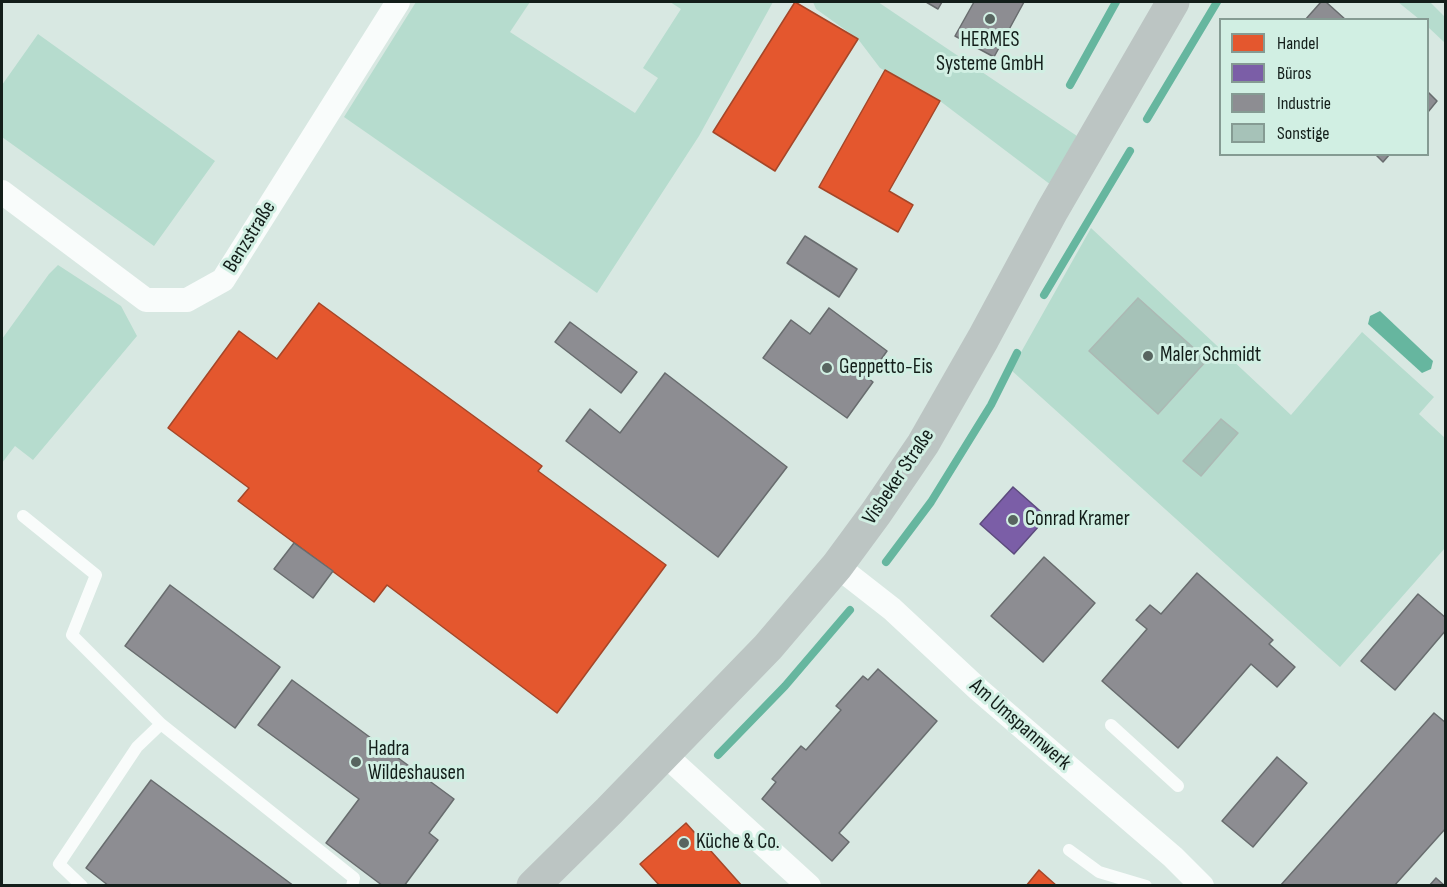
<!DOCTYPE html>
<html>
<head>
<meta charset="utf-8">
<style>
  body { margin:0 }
  #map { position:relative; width:1447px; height:887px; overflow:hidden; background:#d8e8e2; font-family:"Sofia Sans Condensed",sans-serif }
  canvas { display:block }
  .frame { position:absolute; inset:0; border:3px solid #131e1a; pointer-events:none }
  .legend { position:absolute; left:1219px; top:18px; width:210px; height:138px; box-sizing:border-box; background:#d1efe3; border:2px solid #859b93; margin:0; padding:8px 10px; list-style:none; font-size:18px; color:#131e1a }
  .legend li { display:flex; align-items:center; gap:12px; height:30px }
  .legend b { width:30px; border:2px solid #859b93 }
</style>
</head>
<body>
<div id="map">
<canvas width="1447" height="887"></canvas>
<div class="frame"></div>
<ul class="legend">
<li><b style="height:16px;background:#e4572e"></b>Handel</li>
<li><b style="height:16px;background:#7b5ea7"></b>Büros</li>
<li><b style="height:16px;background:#8d8d92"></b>Industrie</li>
<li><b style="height:16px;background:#a6c2b8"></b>Sonstige</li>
</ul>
</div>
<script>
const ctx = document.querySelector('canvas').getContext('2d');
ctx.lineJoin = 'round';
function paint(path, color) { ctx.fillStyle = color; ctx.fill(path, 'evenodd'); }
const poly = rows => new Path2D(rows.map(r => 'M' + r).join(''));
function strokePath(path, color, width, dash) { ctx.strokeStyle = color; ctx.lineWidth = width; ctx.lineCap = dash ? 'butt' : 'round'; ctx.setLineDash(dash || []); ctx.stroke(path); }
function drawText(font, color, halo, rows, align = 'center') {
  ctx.font = font + ' "Sofia Sans Condensed",sans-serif'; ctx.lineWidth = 6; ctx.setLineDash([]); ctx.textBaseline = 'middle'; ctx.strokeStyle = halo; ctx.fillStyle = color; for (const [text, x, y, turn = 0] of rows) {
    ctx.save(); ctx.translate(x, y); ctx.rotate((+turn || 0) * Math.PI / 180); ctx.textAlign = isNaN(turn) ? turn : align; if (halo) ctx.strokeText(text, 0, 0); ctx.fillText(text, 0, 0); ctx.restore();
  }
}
const green = poly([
  [416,2,530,2,510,32,635,113,658,78,643,68,681,9,670,2,773,2,699,136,597,293,344,117],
  [813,2,878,2,1077,136,1051,185,940,101,880,68,858,39,816,9],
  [1398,2,1430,2,1445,17,1445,43,1428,27,1428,20,1419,19],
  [38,34,215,161,154,246,2,137,2,85],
  [1091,228,1291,415,1362,332,1434,397,1419,414,1445,438,1445,548,1340,667,1011,370],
  [58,265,121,306,137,336,33,460,15,446,2,463,2,339,49,274]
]);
const water = poly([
  [1380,311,1433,361,1431,369,1422,373,1368,324,1370,316]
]);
const shops = poly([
  [795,2,858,39,775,171,713,132,795,2],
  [885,70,940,101,889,191,913,205,898,232,819,187,885,70],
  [319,303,542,466,538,471,666,565,557,713,387,585,374,602,238,501,249,488,168,428,239,331,277,359,319,303],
  [686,823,742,886,660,886,640,864,686,823],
  [1039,870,1057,886,1026,886,1039,870]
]);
const offices = poly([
  [1013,487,1047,517,1014,554,980,524,1013,487]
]);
const industry = poly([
  [926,2,942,2,938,9,926,2],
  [974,2,1024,2,994,57,955,36,974,2],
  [1321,2,1326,2,1346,20,1305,20,1321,2],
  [1428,92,1437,101,1428,112,1428,92],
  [1375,154,1390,154,1383,162,1375,154],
  [805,236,857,269,839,297,787,263,805,236],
  [829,308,887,351,868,378,873,382,847,418,763,358,791,320,810,334,829,308],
  [570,322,637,372,621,393,555,342,570,322],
  [665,373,787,467,718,557,566,441,590,409,620,433,665,373],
  [294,543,333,571,313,598,274,569,294,543],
  [1044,557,1095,603,1043,662,991,616,1044,557],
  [1197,573,1273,640,1269,644,1295,667,1277,687,1251,664,1178,748,1102,681,1147,629,1136,620,1150,605,1161,614,1197,573],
  [170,585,280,667,235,728,125,646,170,585],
  [1418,594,1446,618,1446,630,1395,690,1361,661,1418,594],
  [878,669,937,721,839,833,849,842,832,861,762,799,776,782,772,779,801,746,806,750,841,710,836,706,863,676,868,680,878,669],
  [292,680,454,799,429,833,438,840,404,886,383,886,326,843,359,799,258,725,292,680],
  [1434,713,1446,723,1446,828,1394,886,1280,886,1434,713],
  [1277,757,1307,783,1253,847,1222,821,1277,757],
  [151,780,294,886,109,886,86,868,151,780],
  [1436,878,1445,886,1429,886,1436,878]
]);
const stream = poly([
  [1070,85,1116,2],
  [1147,119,1217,2],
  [1044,295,1130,151],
  [886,562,931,502,991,405,1017,353],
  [718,755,785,686,850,610]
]);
const building = poly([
  [1138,298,1207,360,1158,414,1089,351,1138,298],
  [1221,419,1238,433,1201,476,1183,461,1221,419]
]);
const service = poly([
  [23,516,96,575,72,635,161,724],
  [1111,725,1178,786],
  [1069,850,1099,872,1146,886],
  [82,886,59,864,137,747,161,724,354,878,352,886]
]);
const minor = poly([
  [2,192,146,300,187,300,223,280,398,2],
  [837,566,892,609,979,690,1173,857,1202,886],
  [663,753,809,886]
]);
const secondary = poly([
  [533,886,609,811,768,647,837,566,876,513,923,444,983,339,1052,211,1173,2]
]);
const markers = [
  [990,19,6,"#586560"],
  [1148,356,6,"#586560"],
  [827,368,6,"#586560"],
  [1013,520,6,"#586560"],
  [356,762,6,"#586560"],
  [684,843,6,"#586560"]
];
const poiNames = [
  ["HERMES",990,41,"center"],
  ["Systeme GmbH",990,65,"center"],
  ["Maler Schmidt",1160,356],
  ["Geppetto-Eis",839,368],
  ["Conrad Kramer",1025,520],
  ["Hadra",368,750],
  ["Wildeshausen",368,774],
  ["Küche & Co.",696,843]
];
const streetNames = [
  ["Benzstraße",250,237,-58],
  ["Visbeker Straße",899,477,-56],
  ["Am Umspannwerk",1020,725,41]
];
paint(green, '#b6dcce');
paint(water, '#66b69f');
paint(shops, '#e4572e');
strokePath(shops, '#a54628', 1.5);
paint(offices, '#7b5ea7');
strokePath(offices, '#5c4b7d', 1.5);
paint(industry, '#8d8d92');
strokePath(industry, '#686c6e', 1.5);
strokePath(stream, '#66b69f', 8);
paint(building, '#a6c2b8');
strokePath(building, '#acb9b4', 1.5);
strokePath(service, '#f9fcfb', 12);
strokePath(minor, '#f9fcfb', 24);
strokePath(secondary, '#bcc5c3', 33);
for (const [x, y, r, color] of markers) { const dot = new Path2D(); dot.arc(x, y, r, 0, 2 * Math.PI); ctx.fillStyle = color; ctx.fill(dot); strokePath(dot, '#d1efe3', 2); }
drawText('21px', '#131e1a', '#d1efe3', poiNames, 'left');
drawText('21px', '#131e1a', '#d1efe3', streetNames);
</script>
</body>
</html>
